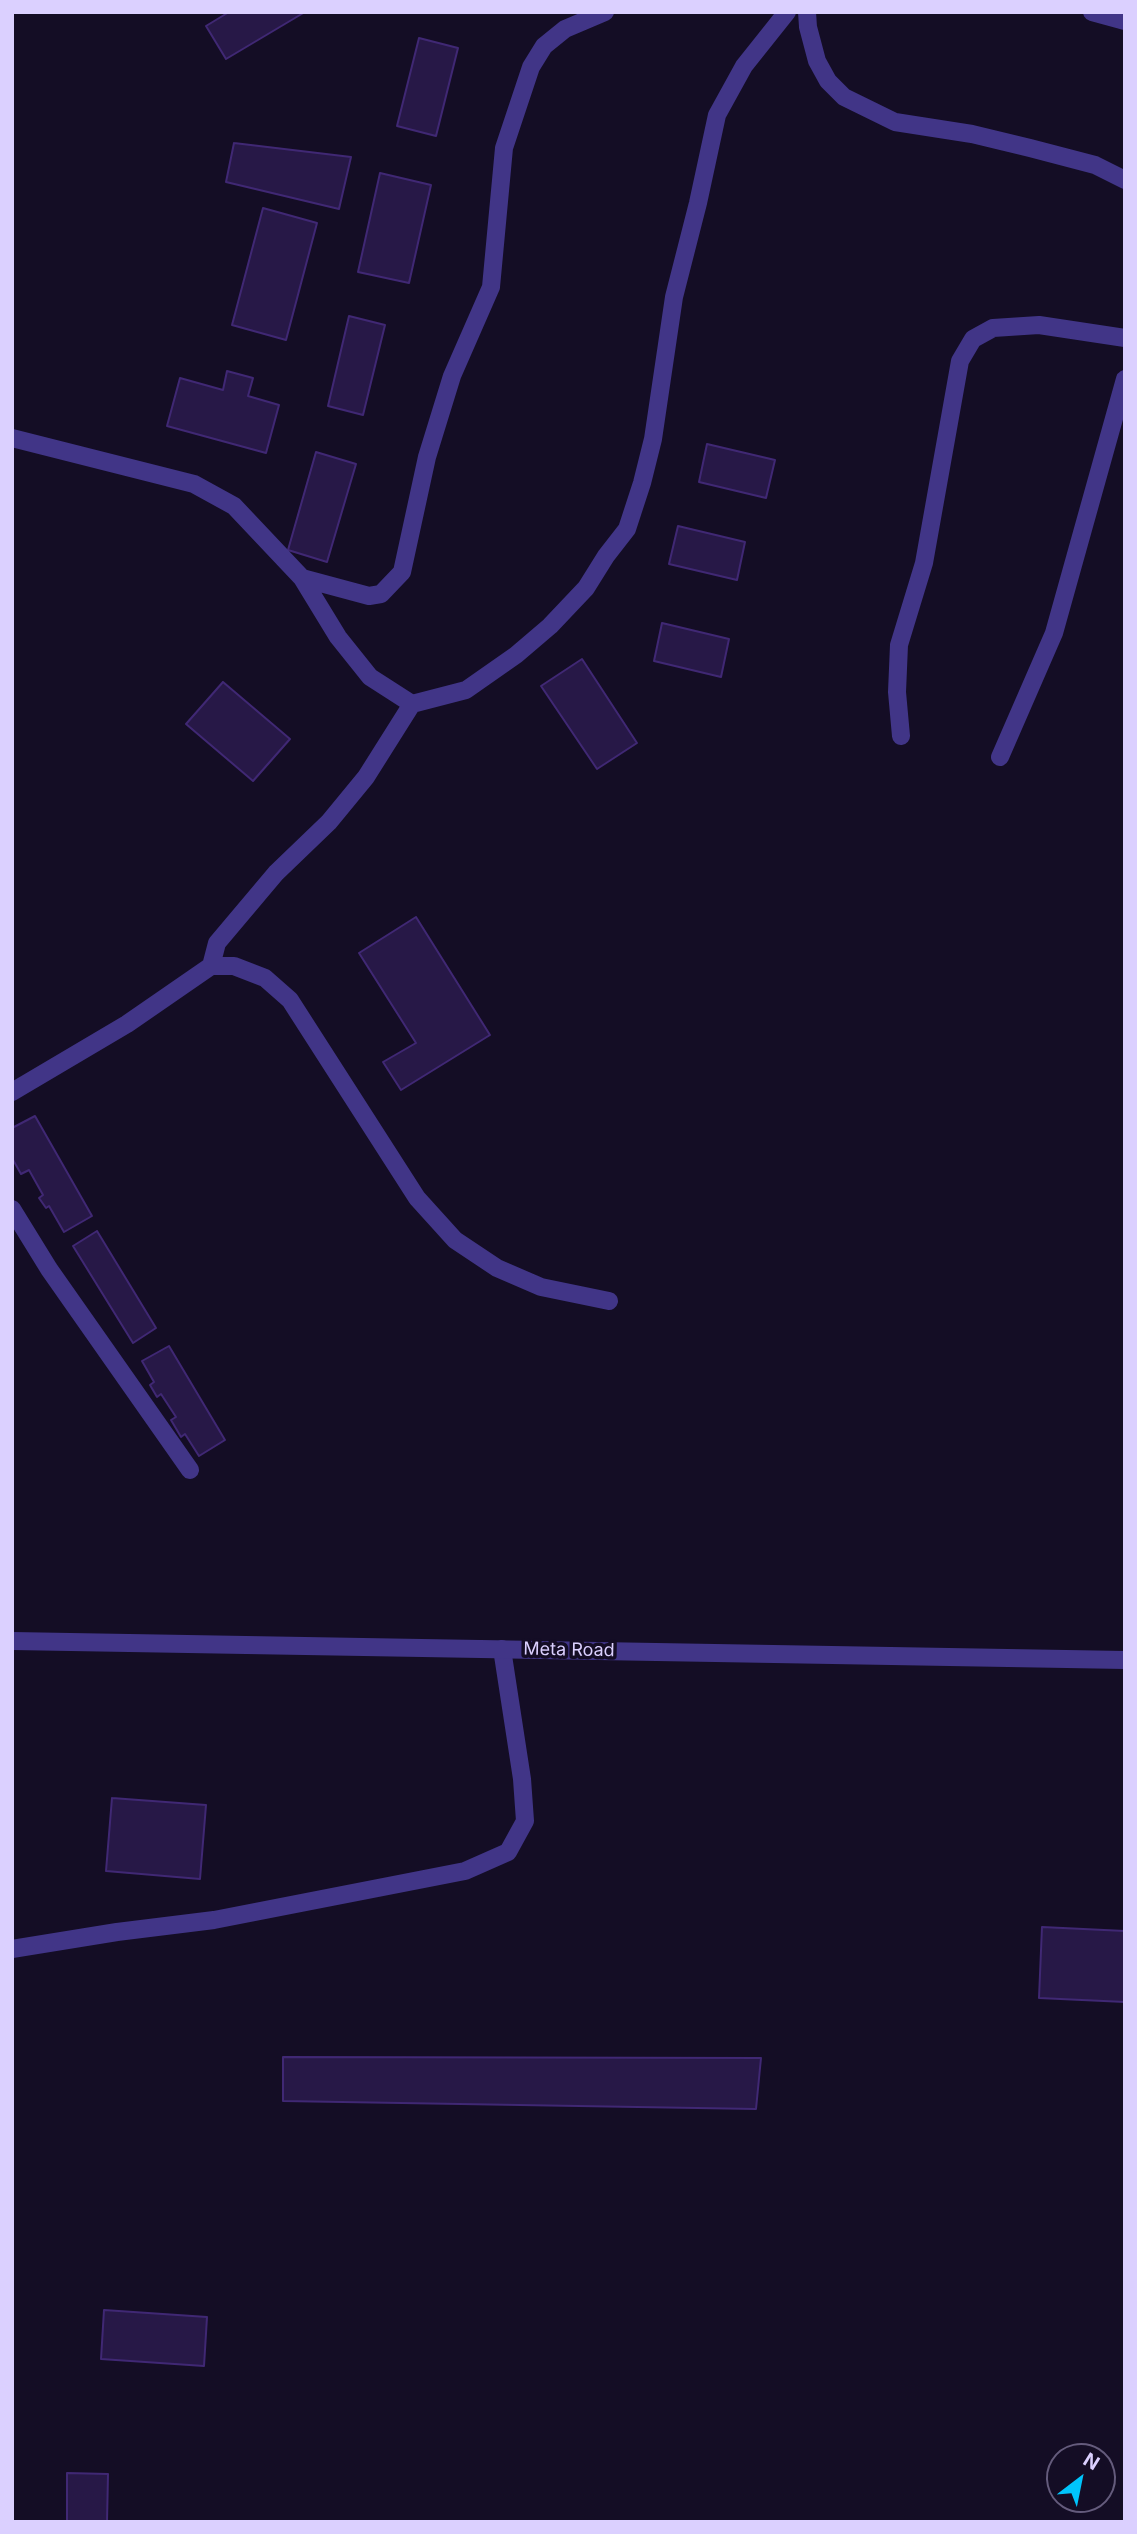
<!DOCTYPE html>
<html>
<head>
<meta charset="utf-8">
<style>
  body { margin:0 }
  #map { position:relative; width:1137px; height:2534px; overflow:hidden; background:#140d25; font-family:Inter,sans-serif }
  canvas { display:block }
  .frame { position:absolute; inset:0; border:14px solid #dbd0ff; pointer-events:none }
  .north { position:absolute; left:1046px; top:2443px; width:70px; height:70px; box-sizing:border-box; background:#140d25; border:2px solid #645b7c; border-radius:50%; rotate:32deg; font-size:19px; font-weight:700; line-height:28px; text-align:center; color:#dbd0ff }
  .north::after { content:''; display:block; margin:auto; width:24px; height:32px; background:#00c4fb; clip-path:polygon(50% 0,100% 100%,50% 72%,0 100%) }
</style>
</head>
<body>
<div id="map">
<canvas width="1137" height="2534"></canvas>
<div class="frame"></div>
<div class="north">N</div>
</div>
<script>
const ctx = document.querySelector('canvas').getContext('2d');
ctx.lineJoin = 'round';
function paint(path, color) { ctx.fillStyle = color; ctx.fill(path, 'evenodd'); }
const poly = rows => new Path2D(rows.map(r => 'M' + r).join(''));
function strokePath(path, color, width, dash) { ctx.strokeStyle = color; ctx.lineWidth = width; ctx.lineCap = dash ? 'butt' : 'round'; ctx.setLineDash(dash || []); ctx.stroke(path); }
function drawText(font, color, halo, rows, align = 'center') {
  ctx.font = font + ' Inter,sans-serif'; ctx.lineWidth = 7; ctx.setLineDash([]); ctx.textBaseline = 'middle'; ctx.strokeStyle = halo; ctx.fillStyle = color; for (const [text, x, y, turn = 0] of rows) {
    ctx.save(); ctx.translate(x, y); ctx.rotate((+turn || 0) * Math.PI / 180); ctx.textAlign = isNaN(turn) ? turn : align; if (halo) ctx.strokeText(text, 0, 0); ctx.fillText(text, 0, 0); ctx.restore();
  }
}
const building = poly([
  [229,12,305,12,226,59,206,26,229,12],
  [419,38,458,48,436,136,397,126,419,38],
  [234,143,351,157,339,209,226,182,234,143],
  [380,173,431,185,409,283,358,272,380,173],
  [263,208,317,223,286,340,232,325,263,208],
  [349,316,385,325,363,415,328,406,349,316],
  [227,371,253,378,248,396,279,405,266,453,167,426,180,378,223,390,227,371],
  [707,444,775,460,766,498,699,482,707,444],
  [316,452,356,464,327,562,288,550,316,452],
  [678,526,745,542,737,580,669,564,678,526],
  [662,623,729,639,721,677,654,661,662,623],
  [582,659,637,743,597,769,541,686,582,659],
  [223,682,290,739,253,781,186,724,223,682],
  [416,917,490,1035,401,1090,383,1062,416,1043,359,953,416,917],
  [35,1116,92,1216,64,1232,49,1206,46,1208,39,1198,43,1195,29,1170,21,1174,12,1158,12,1128,35,1116],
  [97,1231,156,1328,133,1343,73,1246,97,1231],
  [169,1346,225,1440,199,1456,185,1434,181,1437,171,1420,176,1417,161,1394,157,1397,150,1385,154,1382,142,1361,169,1346],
  [112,1798,206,1805,200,1879,106,1871,112,1798],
  [1042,1927,1125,1931,1125,2002,1039,1998,1042,1927],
  [283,2057,761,2058,756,2109,283,2101,283,2057],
  [104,2310,207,2317,204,2366,101,2359,104,2310],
  [67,2473,108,2474,107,2522,67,2522,67,2473]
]);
const minor = poly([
  [807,12,808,27,817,61,828,81,844,97,895,122,972,134,1030,148,1095,165,1125,180],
  [1092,12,1125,21],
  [12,438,194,484,234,506,302,578,369,596,381,594,402,572,427,457,452,376,491,287,504,148,531,67,544,46,565,29,605,12],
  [302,578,338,637,370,677,412,704,466,690,516,655,550,626,586,588,606,556,627,529,642,483,653,439,674,297,698,203,717,115,744,66,787,12],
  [901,736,897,692,899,645,924,563,960,361,973,339,993,328,1039,325,1125,338],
  [1000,757,1054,633,1125,379],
  [211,966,217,943,276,873,329,822,366,777,412,704],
  [12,1092,127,1024,211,966,234,966,265,978,290,1000,417,1198,455,1240,497,1268,541,1287,609,1301],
  [12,1209,49,1269,190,1470],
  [12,1949,117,1932,214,1920,465,1871,508,1852,525,1821,522,1779,502,1649]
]);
const tertiary = poly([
  [12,1641,1125,1660]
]);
const streetNames = [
  ["Meta Road",569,1650,1]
];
paint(building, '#271847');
strokePath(building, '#402874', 2);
strokePath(minor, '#413587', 18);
strokePath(tertiary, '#413587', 18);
drawText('18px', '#dbd0ff', '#140d25', streetNames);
</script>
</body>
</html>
